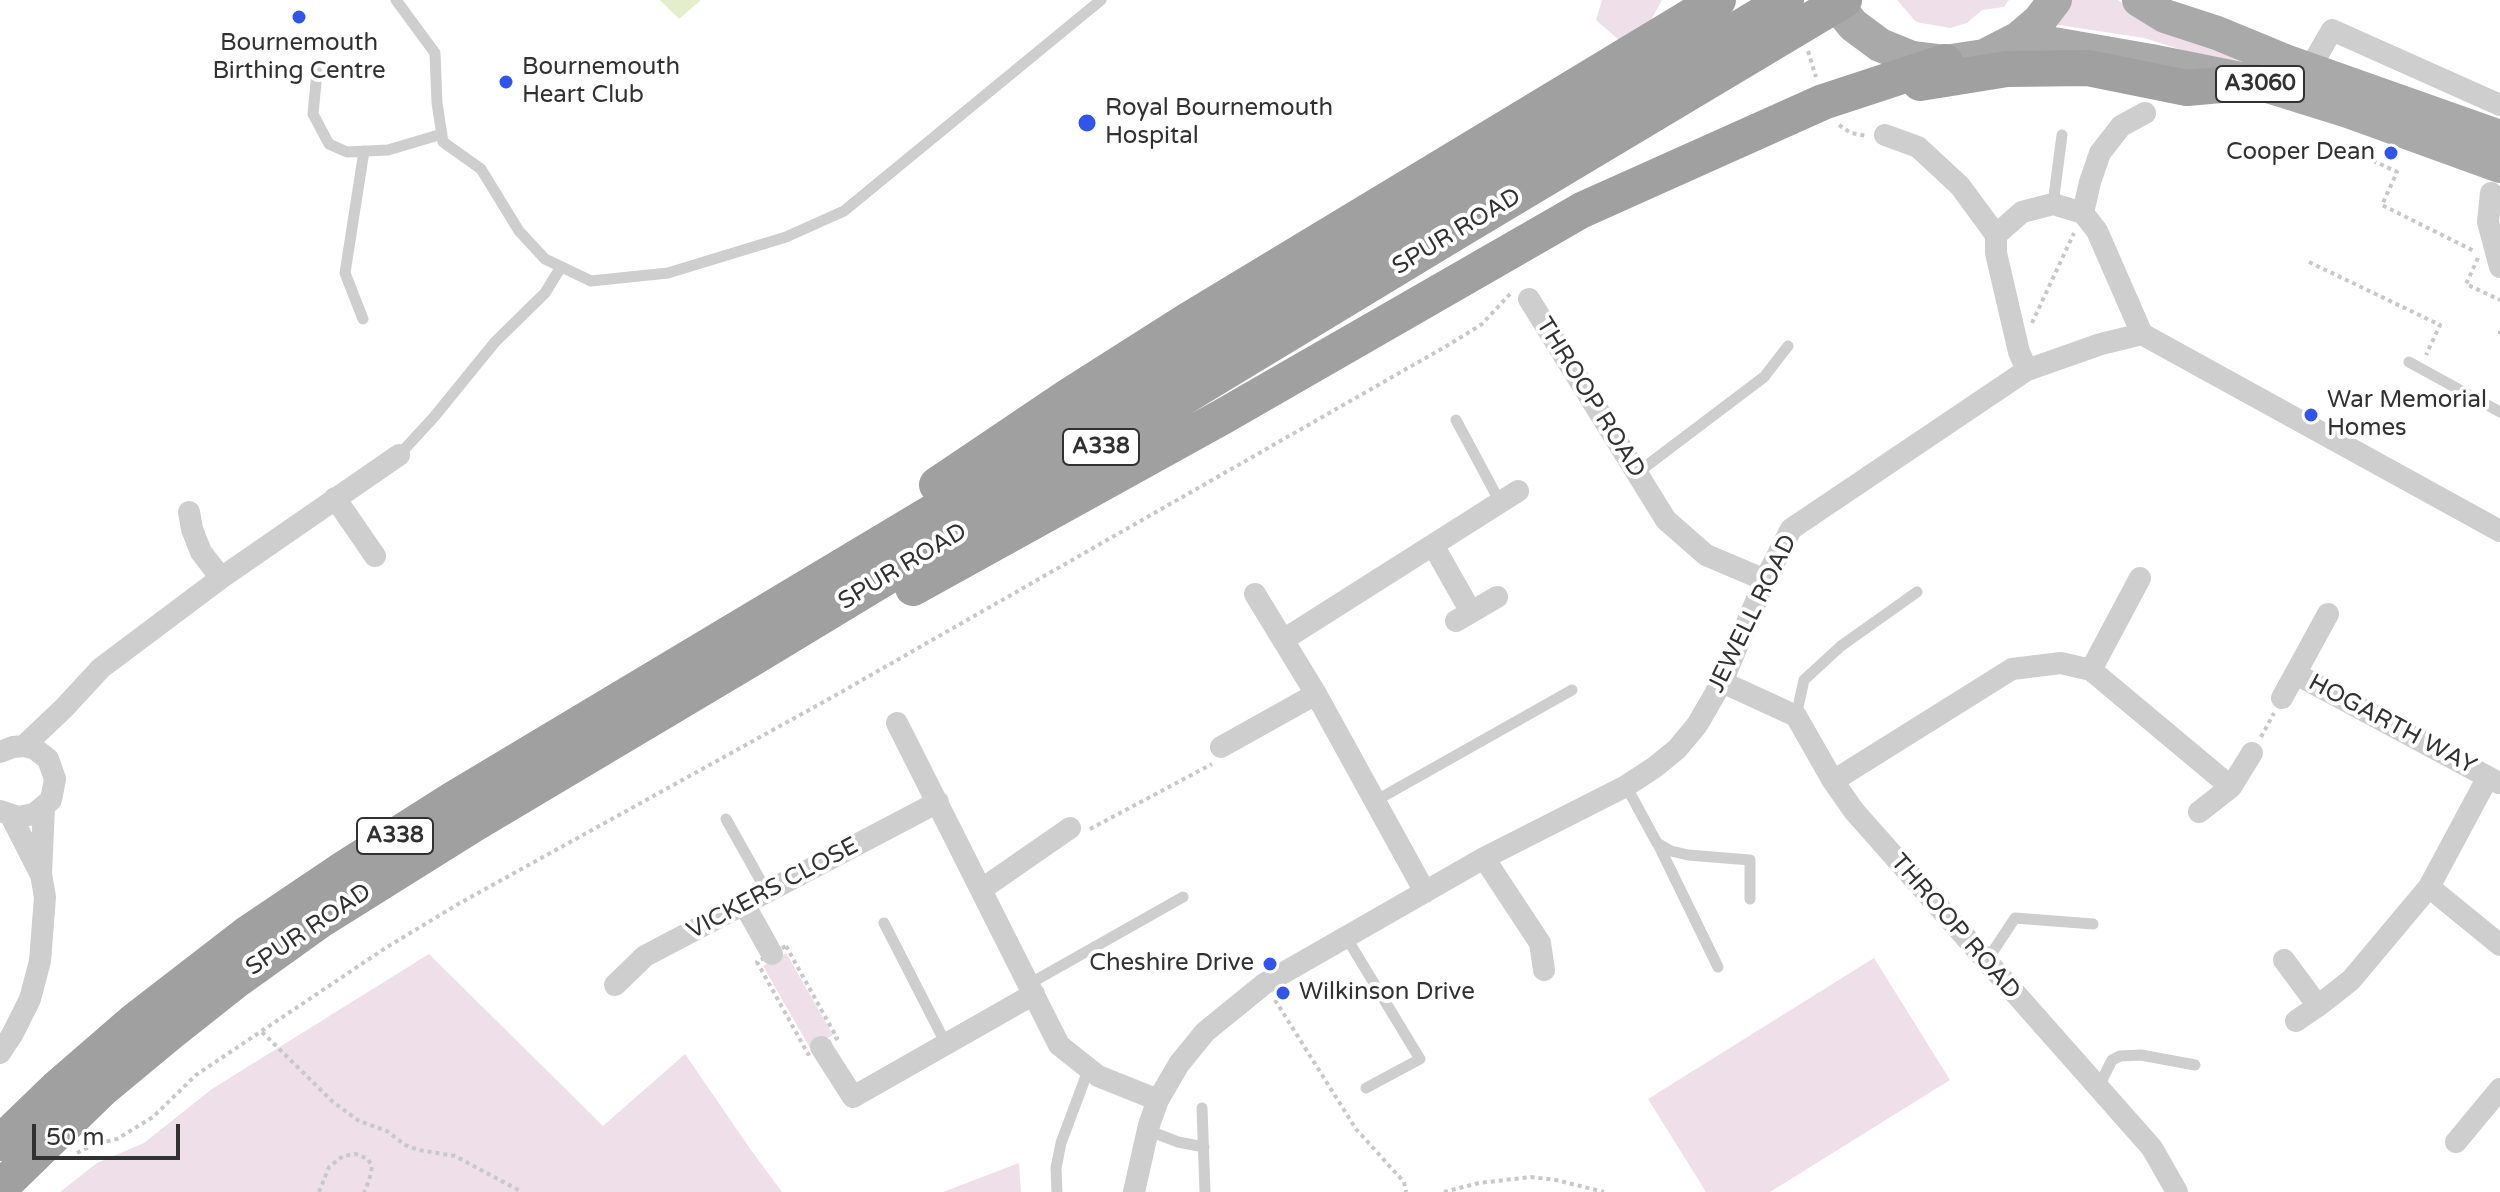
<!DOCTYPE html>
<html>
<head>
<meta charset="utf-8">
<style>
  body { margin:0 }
  #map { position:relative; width:2500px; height:1192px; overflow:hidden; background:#fff; font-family:"Varela Round",sans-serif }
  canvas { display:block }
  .scale { position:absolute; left:32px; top:1124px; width:148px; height:36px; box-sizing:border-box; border:4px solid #313131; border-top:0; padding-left:10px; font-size:24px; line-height:28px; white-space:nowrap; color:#313131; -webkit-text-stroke:6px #fff; paint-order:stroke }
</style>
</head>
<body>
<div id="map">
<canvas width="2500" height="1192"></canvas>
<div class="scale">50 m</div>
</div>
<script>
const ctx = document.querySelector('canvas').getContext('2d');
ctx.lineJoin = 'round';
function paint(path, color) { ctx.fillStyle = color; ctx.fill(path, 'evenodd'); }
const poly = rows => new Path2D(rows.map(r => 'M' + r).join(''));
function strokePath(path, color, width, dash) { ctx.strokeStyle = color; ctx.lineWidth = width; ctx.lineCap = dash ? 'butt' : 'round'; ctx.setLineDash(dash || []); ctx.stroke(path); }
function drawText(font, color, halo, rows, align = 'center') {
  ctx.font = font + ' "Varela Round",sans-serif'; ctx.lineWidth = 8; ctx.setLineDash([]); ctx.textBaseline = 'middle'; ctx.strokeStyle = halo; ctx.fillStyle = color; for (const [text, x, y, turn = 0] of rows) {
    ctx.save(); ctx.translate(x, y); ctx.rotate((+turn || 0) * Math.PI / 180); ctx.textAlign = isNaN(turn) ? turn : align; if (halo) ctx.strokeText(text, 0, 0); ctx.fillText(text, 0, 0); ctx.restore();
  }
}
const green = poly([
  [1602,0,1662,0,1651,20,1619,40,1596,20],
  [1897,0,2009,0,2004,7,1982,10,1967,23,1950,28,1916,22],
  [2068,0,2118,0,2127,7,2265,65,2262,75,2144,38,2052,24],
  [786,953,833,1035,810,1048,763,966],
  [429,954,603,1126,685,1054,751,1150,782,1192,60,1192,97,1163,144,1143,212,1089],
  [1874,958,1950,1080,1770,1192,1706,1192,1648,1099],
  [1019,1163,1021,1192,943,1192]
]);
const water = poly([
  [660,0,701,0,679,19]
]);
const path = poly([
  [1808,51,1816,77],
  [1839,125,1851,133,1867,136],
  [2365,143,2363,156,2397,172,2382,205,2476,252],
  [2478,258,2466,284,2500,300],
  [2309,262,2440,325,2426,355],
  [2032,323,2074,233],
  [2500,331,2500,334],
  [2261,737,2274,713],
  [1090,829,1212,764],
  [786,946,837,1038,808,1054,757,962,786,946],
  [1275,1000,1356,1129,1404,1182,1406,1192],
  [262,1032,333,1102,359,1121,387,1131,405,1145,419,1150,455,1156,522,1192],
  [77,1153,95,1144,117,1139,153,1117,196,1075,387,947,460,903,836,695,1450,344,1482,324,1510,294],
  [319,1192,329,1167,343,1156,356,1154,368,1159,372,1167,369,1181,364,1192],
  [1444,1192,1479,1183,1531,1177,1556,1180,1604,1192]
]);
const service = poly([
  [396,0,435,53,437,103,443,142,481,169,519,231,545,259,591,281,668,273,786,237,844,211,1101,0],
  [317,72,313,114,329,144,347,152,388,150,442,134],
  [2053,204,2062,135],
  [363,319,345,273,364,151],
  [2409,362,2500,412],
  [1456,420,1500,502],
  [399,455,434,417,495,342,545,293,561,267],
  [1637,473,1764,377,1788,346],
  [1796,716,1804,680,1841,646,1917,592],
  [1626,786,1657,843,1671,851,1688,855,1750,860,1750,899],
  [1375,801,1572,690],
  [726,819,767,892],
  [1658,844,1718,967],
  [884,923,946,1044],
  [1346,937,1420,1059,1366,1088],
  [1986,962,2015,918,2093,924],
  [1029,984,1183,897],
  [2098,1088,2112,1060,2120,1056,2141,1055,2195,1065],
  [1202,1108,1205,1192],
  [1147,1130,1178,1142,1204,1147],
  [1057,1192,1056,1168,1061,1143,1089,1068]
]);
const minor = poly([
  [2310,68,2332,30,2500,105],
  [1885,135,1918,147,1960,186,1996,235],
  [2491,193,2488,222,2500,267],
  [2083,213,2090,182,2100,153,2121,126,2145,113],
  [1529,299,1666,520,1706,555,1765,580],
  [2027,370,2019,352,1996,253,1996,235,2022,212,2053,204,2083,213,2097,231,2142,334],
  [335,498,375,556],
  [189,512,192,529,201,552,221,578],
  [1433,545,1471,612],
  [1255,594,1316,694,1425,892],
  [1456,621,1497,597],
  [1283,640,1518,491],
  [2091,670,2140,578],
  [2296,674,2499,783],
  [1722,682,1796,716,1833,781,1854,811,2152,1148,2177,1192],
  [2282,698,2328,614],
  [897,723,1059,1045,1098,1076,1158,1100],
  [24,746,64,708,101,668,221,578,399,455],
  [1221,747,1316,694],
  [0,752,13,747,24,746,35,749,48,759,55,779,51,800,34,814,18,817,0,811],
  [1833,781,2012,669,2061,663,2091,670,2231,787],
  [2199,812,2231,787,2252,753],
  [11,816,40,873],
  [1484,858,1540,943,1544,970],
  [2429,887,2500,945],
  [982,889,1070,828],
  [744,904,772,954],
  [2284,960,2318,1006,2296,1021],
  [615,985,645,956,938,802],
  [2318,1006,2351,980,2429,887,2488,777],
  [821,1047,853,1097,1034,994],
  [0,1053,12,1035,30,999,40,961,45,897,41,874,44,808],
  [2456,1142,2500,1089],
  [1134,1192,1149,1125,1158,1100,1179,1064,1205,1032,1264,984,1484,858,1626,786,1655,767,1677,749,1697,725,1722,682,1765,580,1791,529,2027,370,2101,344,2142,334,2500,531]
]);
const primary = poly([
  [1833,0,1853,25,1880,45,1912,58,1945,62,1984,56,2019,38,2039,21,2055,0],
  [2139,0,2165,16,2217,33,2285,61,2500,137],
  [2019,38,2151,61,2255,82,2348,111,2500,166]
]);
const trunk = poly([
  [1920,83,2007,69,2088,68,2187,88,2255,82],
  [937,485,1069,396,1187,321,1718,0],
  [913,588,1222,417,1582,210,1823,102,1945,62],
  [0,1143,58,1087,133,1022,247,934,345,868,452,800,1432,213],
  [0,1188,101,1090,171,1032,238,979,319,921,474,824,751,659,1451,235]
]);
const trunkBridge = poly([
  [1432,213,1786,0],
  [1451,235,1844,0]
]);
const markers = [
  [299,17,8,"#3155eb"],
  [506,82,8,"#3155eb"],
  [1087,123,10,"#3155eb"],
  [2391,153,8,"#3155eb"],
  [2311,415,8,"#3155eb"],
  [1270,964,8,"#3155eb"],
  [1283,993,8,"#3155eb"]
];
const shields = [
  [2260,84,88],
  [1101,447,76],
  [395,836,76]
];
const shieldNames = [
  ["A3060",2260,84],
  ["A338",1101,447],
  ["A338",395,836]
];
const poiNames = [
  ["Bournemouth",299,44,"center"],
  ["Birthing Centre",299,72,"center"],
  ["Bournemouth",522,68],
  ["Heart Club",522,96],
  ["Royal Bournemouth",1105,109],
  ["Hospital",1105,137],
  ["Cooper Dean",2375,153,"right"],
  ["War Memorial",2327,401],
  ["Homes",2327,429],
  ["Cheshire Drive",1254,964,"right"],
  ["Wilkinson Drive",1299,993]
];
const streetNames = [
  ["SPUR ROAD",1457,232,-31],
  ["THROOP ROAD",1590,398,58],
  ["SPUR ROAD",903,567,-31],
  ["JEWELL ROAD",1753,614,-64],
  ["HOGARTH WAY",2392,725,28],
  ["VICKERS CLOSE",773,889,-28],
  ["THROOP ROAD",1955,927,49],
  ["SPUR ROAD",309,930,-34]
];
paint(green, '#eedfe9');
paint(water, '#e5eecc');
strokePath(path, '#c8c8c8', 4, [4, 4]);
strokePath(service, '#cecece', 11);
strokePath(minor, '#cecece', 22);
strokePath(primary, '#a9a9a9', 34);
strokePath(trunk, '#a0a0a0', 36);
strokePath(trunkBridge, '#a0a0a0', 36);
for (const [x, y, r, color] of markers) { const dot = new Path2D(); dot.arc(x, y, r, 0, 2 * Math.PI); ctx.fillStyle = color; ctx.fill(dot); strokePath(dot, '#fff', 3); }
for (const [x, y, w] of shields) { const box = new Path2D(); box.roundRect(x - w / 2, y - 18, w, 36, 6); ctx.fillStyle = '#fff'; ctx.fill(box); strokePath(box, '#313131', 2); }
drawText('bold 22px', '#313131', null, shieldNames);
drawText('24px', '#313131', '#fff', poiNames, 'left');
drawText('24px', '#313131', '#fff', streetNames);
</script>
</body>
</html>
